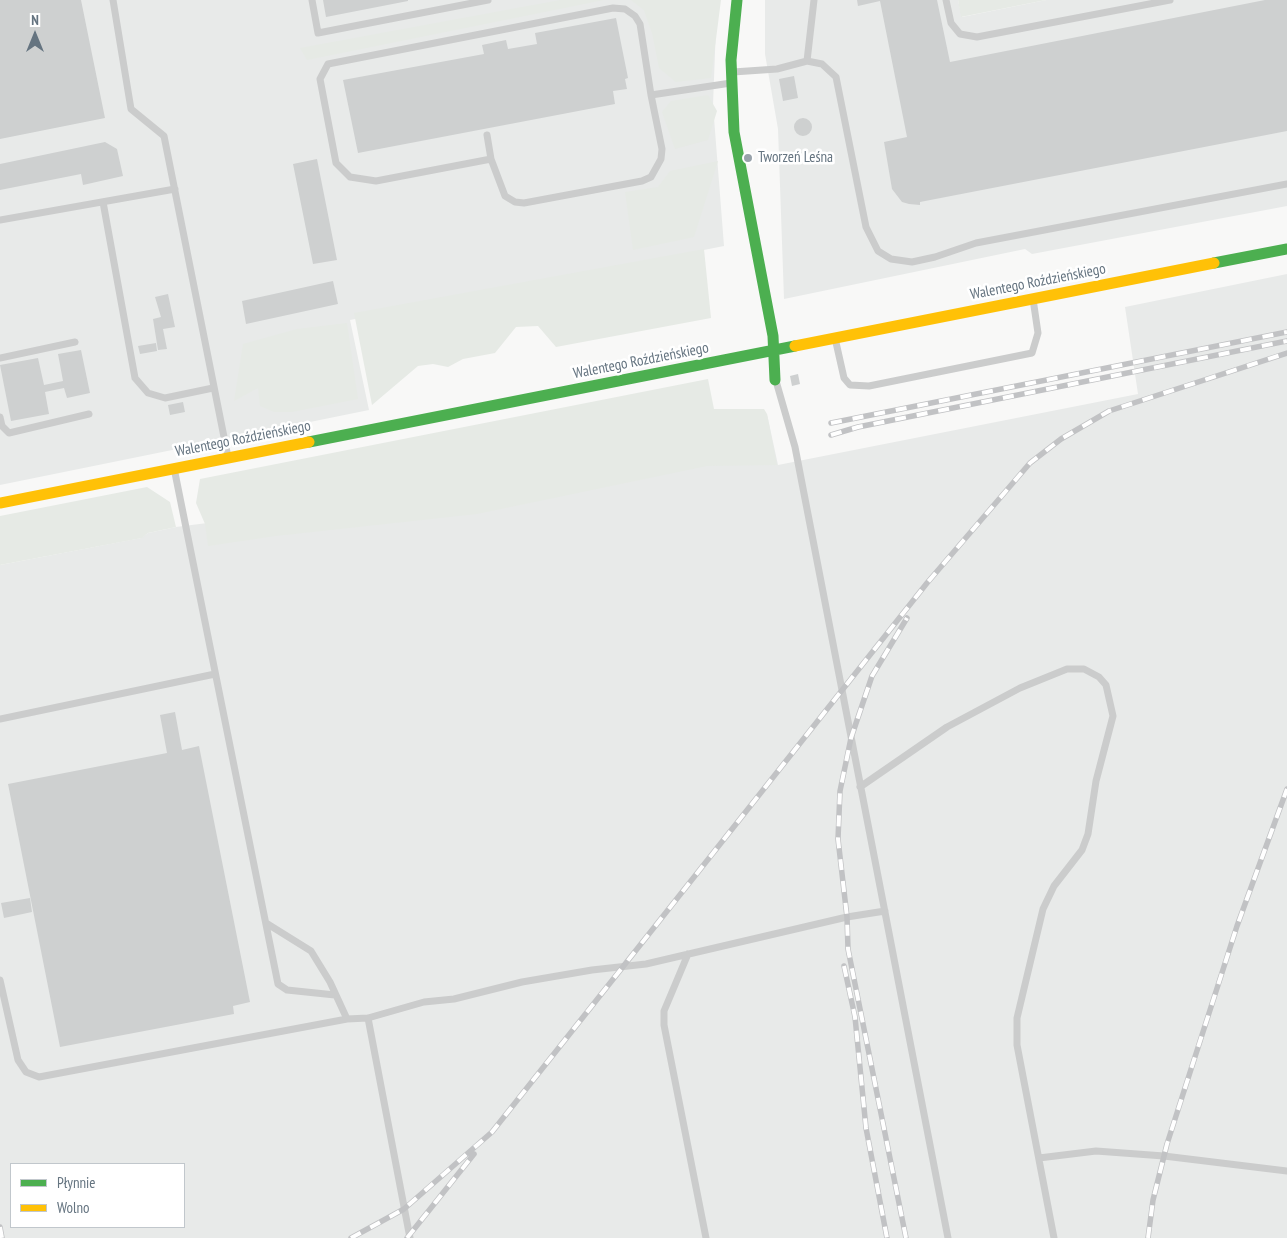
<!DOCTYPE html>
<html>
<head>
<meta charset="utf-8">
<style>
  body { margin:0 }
  #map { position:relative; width:1287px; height:1238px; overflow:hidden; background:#f8f8f7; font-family:"PT Sans Narrow",sans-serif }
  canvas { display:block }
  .legend { position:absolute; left:10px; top:1163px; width:175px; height:65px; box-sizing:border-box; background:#fff; border:1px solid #c1c7cc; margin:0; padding:6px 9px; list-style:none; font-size:15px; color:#657480 }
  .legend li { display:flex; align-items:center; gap:10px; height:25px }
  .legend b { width:25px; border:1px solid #c1c7cc }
  .north { position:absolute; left:10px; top:10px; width:50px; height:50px; -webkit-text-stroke:4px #fff; paint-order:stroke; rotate:0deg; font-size:14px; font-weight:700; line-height:20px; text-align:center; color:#657480 }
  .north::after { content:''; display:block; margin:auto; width:18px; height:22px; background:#657480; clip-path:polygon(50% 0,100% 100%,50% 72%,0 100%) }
</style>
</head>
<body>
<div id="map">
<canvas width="1287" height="1238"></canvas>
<ul class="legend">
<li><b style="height:6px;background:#4caf50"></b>Płynnie</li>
<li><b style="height:6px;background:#ffc107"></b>Wolno</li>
</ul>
<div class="north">N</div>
</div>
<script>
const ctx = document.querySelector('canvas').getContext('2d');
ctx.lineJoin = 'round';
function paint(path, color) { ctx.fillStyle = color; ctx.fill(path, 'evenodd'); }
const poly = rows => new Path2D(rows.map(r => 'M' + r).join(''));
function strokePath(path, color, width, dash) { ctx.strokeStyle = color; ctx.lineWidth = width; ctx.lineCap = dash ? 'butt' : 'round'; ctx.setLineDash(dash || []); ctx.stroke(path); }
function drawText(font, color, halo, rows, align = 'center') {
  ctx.font = font + ' "PT Sans Narrow",sans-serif'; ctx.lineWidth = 5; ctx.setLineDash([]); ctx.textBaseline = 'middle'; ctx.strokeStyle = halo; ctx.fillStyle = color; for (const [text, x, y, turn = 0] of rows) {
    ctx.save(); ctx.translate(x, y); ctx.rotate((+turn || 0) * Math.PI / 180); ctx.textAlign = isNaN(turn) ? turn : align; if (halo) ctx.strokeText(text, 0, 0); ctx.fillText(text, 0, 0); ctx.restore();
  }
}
const built = poly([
  [0,0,717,0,713,105,724,246,350,320,369,410,0,485],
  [765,0,958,0,962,17,1046,0,1287,0,1287,206,1032,254,1025,249,784,299,778,129,765,54],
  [1287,274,1287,1238,0,1238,0,565,141,538,148,533,176,527,215,522,767,414,778,465,1138,394,1125,307],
  [11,1164,184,1164,184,1227,11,1227]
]);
const green = poly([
  [560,0,604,0,307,60,300,48],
  [631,0,721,0,711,78,676,82,659,68,652,33,644,10],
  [958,0,1046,0,961,17],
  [708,95,717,111,708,140,675,149,662,112,671,101],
  [718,161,694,237,633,250,625,192,658,187,670,171],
  [704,249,711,318,556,347,538,326,516,327,495,353,463,359,448,367,433,364,418,366,372,405,354,313],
  [347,323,358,399,292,412,274,412,260,406,258,388,234,401,243,344,297,329],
  [708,379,714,409,764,409,767,414,777,465,707,466,477,514,276,536,208,546,205,524,196,503,200,479],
  [147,487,170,502,176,527,148,533,142,538,0,565,0,516]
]);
const building = poly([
  [0,0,81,0,105,118,0,139],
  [323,0,408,0,408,1,326,17],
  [857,0,937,0,950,62,1265,0,1287,0,1287,131,920,202,920,205,909,204,902,202,892,189,884,142,907,137,880,1,858,6],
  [616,18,628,78,625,79,627,89,613,91,615,104,358,153,343,80,484,54,482,45,506,40,508,49,537,44,535,33],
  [794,76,798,98,783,101,779,79],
  '794 127a9 9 0 1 1 18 0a9 9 0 1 1-18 0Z',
  [105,142,117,149,123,176,83,185,81,174,0,190,0,164],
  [317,159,337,260,313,264,293,164],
  [333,281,338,304,246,324,242,301],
  [168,294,175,327,163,329,167,349,158,350,153,319,161,317,155,297],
  [156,343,157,351,140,354,138,346],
  [81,350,90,393,67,398,64,388,45,392,49,414,11,421,0,365,38,358,44,385,63,381,58,354],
  [798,374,800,384,792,386,790,376],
  [183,402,185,412,170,415,168,405],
  [175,712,182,750,199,746,250,1002,233,1006,234,1014,60,1047,8,784,167,753,160,715],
  [30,898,32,912,4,918,1,903]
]);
const lane = poly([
  [113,0,131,109,164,136,228,457],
  [312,0,318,33,488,0],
  [946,0,951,23,960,34,977,37,1170,0],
  [807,61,814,0],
  [733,72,777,69,807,61,822,64,836,77,866,227,878,251,891,259,912,262,935,257,976,243,1287,184],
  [487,135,491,159,505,196,515,202,524,203,642,181,651,177,661,159,662,149,651,95],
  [491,159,376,181,350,177,336,163,320,79,328,64,613,8,625,9,635,16,640,24,651,95,731,83],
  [103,202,135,378,148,393,165,398,213,388],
  [0,220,175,189],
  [835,338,844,378,850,385,869,386,1032,353,1038,333,1033,299],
  [0,358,75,342],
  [776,381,795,447,948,1238],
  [0,417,2,426,9,433,89,414],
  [174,468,278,984,287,990,335,995],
  [0,719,215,674],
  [860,787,947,727,1020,688,1067,669,1084,669,1099,677,1106,685,1113,716,1096,781,1088,834,1082,850,1054,886,1043,909,1017,1018,1017,1045,1054,1238],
  [266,923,311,951,330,982,347,1019],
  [688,954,664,1011,664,1025,706,1238],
  [0,980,18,1060,26,1072,39,1077,347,1019,368,1018,424,1002,454,999,522,982,592,970,646,964,847,917,885,911],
  [368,1018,410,1238],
  [1039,1158,1096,1151,1164,1156,1287,1171]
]);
const fast = poly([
  [737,0,731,60,734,132,773,336,775,380],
  [1214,263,1287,249],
  [309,442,795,346]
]);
const slow = poly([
  [795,346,1214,263],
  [0,503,309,442]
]);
const rail = poly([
  [831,423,1287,332],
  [831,435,858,427,1287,341],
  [844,966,855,1017,866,1128,887,1238],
  [0,1227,2,1238],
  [351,1238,404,1209,492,1132,927,583,1030,463,1061,439,1109,411,1287,353],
  [407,1238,474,1154],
  [906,1238,848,949,847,917,838,839,840,791,851,738,872,676,907,618],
  [1148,1238,1153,1200,1167,1144,1237,926,1287,789]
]);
const markers = [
  [748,158,5,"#98a2aa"]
];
const poiNames = [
  ["Tworzeń Leśna",758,158]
];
const streetNames = [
  ["Walentego Roździeńskiego",1038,282,-11],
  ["Walentego Roździeńskiego",641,361,-11],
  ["Walentego Roździeńskiego",243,439,-11]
];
paint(built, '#e8eae9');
paint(green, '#e6eae5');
paint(building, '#ced0d0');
strokePath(lane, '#cbcccc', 7);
strokePath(fast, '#4caf50', 11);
strokePath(slow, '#ffc107', 11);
strokePath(rail, '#c1c2c4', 5.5);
strokePath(rail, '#fff', 4, [11]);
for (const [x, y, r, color] of markers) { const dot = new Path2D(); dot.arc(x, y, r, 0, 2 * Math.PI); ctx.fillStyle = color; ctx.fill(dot); strokePath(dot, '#fff', 2); }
drawText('15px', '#657480', '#fff', poiNames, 'left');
drawText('15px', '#657480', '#fff', streetNames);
</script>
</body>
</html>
